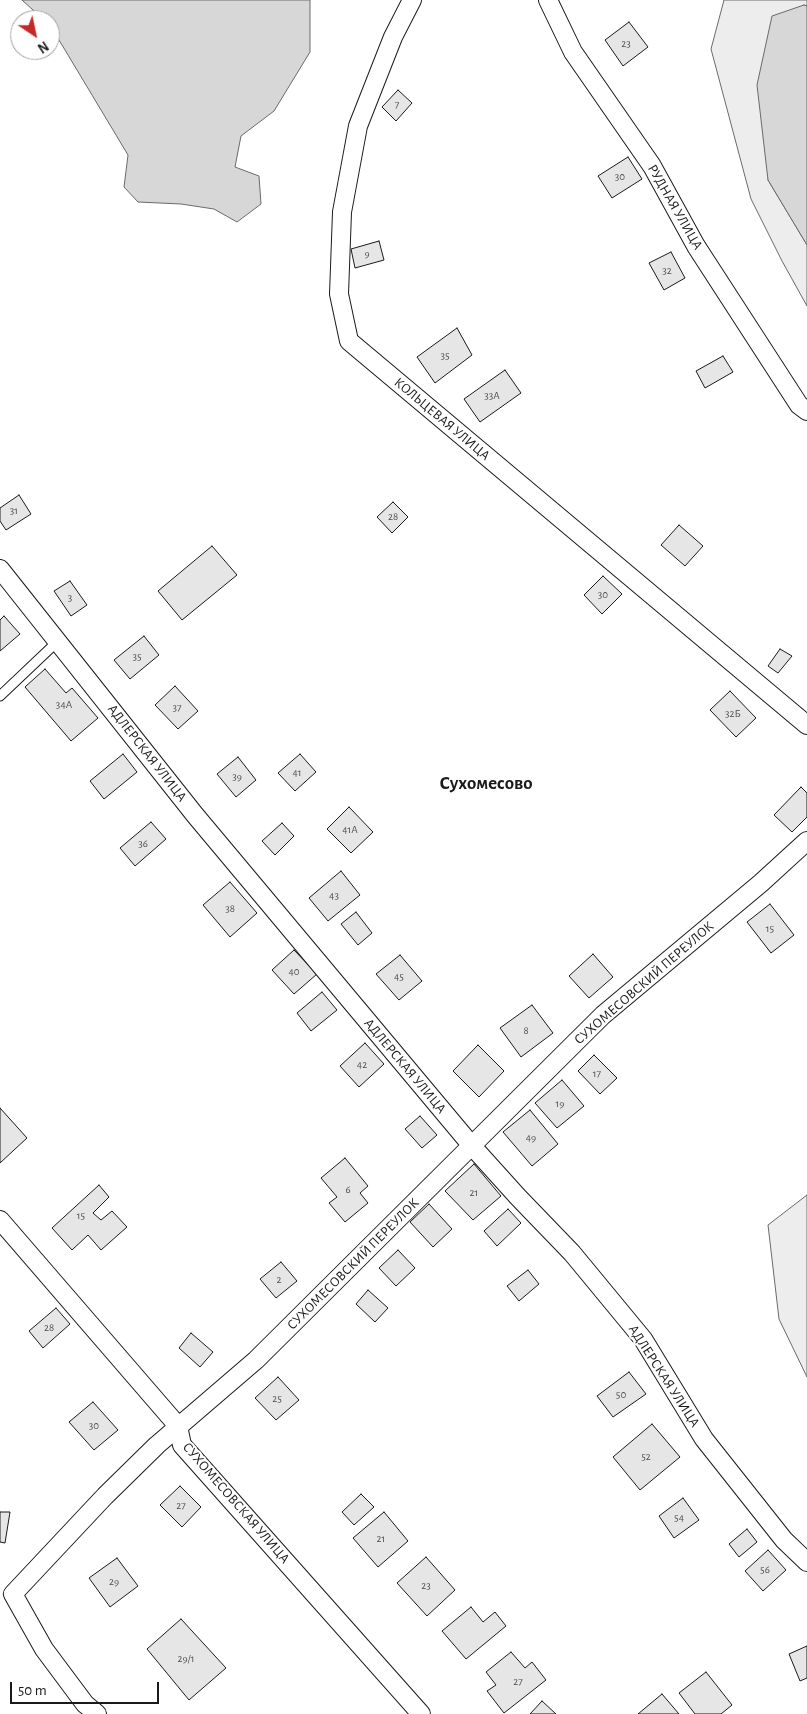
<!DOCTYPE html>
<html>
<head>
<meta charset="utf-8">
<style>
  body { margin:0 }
  #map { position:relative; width:807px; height:1714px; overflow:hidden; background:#fff; font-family:"Alegreya Sans",sans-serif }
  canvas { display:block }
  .north { position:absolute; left:10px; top:10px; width:50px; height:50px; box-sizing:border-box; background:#fff; border:1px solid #a3a3a3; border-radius:50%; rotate:146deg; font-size:14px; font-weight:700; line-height:20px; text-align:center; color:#1a1a1a }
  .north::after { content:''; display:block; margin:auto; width:18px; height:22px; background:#c62828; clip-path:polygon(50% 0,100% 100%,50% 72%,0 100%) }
  .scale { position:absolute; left:10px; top:1682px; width:149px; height:22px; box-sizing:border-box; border:2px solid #1a1a1a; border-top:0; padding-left:6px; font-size:15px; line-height:18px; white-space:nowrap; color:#1a1a1a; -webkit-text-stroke:4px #fff; paint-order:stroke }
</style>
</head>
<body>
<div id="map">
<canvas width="807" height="1714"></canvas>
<div class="north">N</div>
<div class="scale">50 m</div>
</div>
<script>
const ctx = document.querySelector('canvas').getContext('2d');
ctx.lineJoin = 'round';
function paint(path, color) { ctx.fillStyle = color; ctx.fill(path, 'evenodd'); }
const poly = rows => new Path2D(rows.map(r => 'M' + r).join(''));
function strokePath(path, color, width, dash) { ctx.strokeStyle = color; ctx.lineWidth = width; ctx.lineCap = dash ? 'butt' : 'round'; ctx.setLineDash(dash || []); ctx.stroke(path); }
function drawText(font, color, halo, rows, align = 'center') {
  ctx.font = font + ' "Alegreya Sans",sans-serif'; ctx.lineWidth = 4; ctx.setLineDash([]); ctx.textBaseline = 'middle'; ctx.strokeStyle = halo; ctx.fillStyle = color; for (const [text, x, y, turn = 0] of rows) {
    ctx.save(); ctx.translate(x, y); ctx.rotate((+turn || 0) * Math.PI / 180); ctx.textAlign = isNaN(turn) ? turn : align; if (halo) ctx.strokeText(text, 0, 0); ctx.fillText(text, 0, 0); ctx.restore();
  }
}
const built = poly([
  [724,0,807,0,807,6,804,5,768,180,807,245,807,306,782,261,751,199,711,49,724,0],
  [807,1195,807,1377,779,1319,768,1225,807,1195]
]);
const water = poly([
  [22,0,310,0,310,52,274,111,241,136,235,167,259,176,261,204,237,222,214,209,181,204,138,202,124,187,128,155,50,25,50,20,44,20,22,0],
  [804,5,807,6,807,245,768,180,757,85,772,16,804,5]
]);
const building = poly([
  [629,22,648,47,623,66,605,40,629,22],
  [398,90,412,103,396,121,382,107,398,90],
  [628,157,642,179,612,198,598,176,628,157],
  [379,241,384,260,355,268,351,249,379,241],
  [671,252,685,278,664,290,649,263,671,252],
  [457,328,472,355,435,383,417,357,457,328],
  [723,356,733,372,705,388,696,371,723,356],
  [505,370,521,393,480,422,464,399,505,370],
  [19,495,31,514,6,530,0,521,0,508,19,495],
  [393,502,408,517,392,533,377,517,393,502],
  [679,525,703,546,685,566,661,545,679,525],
  [212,546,237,575,182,620,158,591,212,546],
  [603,576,622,594,602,614,584,595,603,576],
  [70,581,87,605,71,616,54,591,70,581],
  [4,616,20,634,0,651,0,620,4,616],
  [144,636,159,655,130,679,114,660,144,636],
  [780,649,792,656,778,673,768,666,780,649],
  [45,669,66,693,72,688,98,718,71,741,25,687,45,669],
  [175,686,198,711,178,729,155,705,175,686],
  [730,691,756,718,736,737,710,710,730,691],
  [123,754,137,772,104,799,90,781,123,754],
  [300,754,316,772,295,791,278,773,300,754],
  [238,757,256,780,236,797,217,774,238,757],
  [801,787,807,793,807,817,792,832,774,815,801,787],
  [349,807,373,832,351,853,327,829,349,807],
  [151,822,166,839,135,866,120,848,151,822],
  [282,823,294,836,275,855,262,841,282,823],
  [341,871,360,895,328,921,309,898,341,871],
  [230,882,257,913,230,937,203,905,230,882],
  [770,904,794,935,771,953,747,922,770,904],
  [356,912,372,933,358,945,341,924,356,912],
  [294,950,317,974,294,994,272,970,294,950],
  [593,954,613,977,589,998,569,976,593,954],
  [400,955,422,981,399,1000,376,974,400,955],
  [322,992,337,1010,311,1031,297,1013,322,992],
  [532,1005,553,1033,521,1057,500,1028,532,1005],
  [365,1043,384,1064,359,1087,340,1066,365,1043],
  [478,1045,504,1071,479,1097,453,1071,478,1045],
  [594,1055,617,1078,600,1094,578,1071,594,1055],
  [562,1080,584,1106,557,1128,535,1103,562,1080],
  [0,1108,27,1138,0,1163,0,1108],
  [530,1110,558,1144,532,1166,503,1132,530,1110],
  [420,1116,437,1135,422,1148,405,1129,420,1116],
  [345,1158,368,1186,360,1193,368,1203,345,1222,329,1203,337,1197,321,1178,345,1158],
  [474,1164,501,1196,473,1220,445,1191,474,1164],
  [99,1185,109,1197,93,1213,101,1220,112,1211,127,1227,101,1250,88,1235,72,1250,52,1228,99,1185],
  [429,1204,452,1229,433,1247,410,1222,429,1204],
  [508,1209,521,1223,497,1246,484,1231,508,1209],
  [398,1250,415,1268,396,1286,379,1268,398,1250],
  [281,1262,297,1281,276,1298,260,1279,281,1262],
  [528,1270,539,1284,519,1301,507,1286,528,1270],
  [368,1290,388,1308,375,1322,356,1304,368,1290],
  [56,1308,70,1324,43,1348,29,1331,56,1308],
  [191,1333,213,1352,200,1367,179,1348,191,1333],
  [629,1372,646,1394,613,1417,597,1396,629,1372],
  [278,1377,299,1400,276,1420,255,1398,278,1377],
  [93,1402,118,1430,94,1450,69,1422,93,1402],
  [652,1424,680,1457,640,1490,613,1457,652,1424],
  [180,1486,201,1507,182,1527,160,1505,180,1486],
  [361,1494,374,1507,354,1525,342,1512,361,1494],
  [683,1498,699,1520,674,1538,659,1516,683,1498],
  [0,1512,10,1512,5,1543,0,1542,0,1512],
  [384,1512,408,1541,378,1567,353,1538,384,1512],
  [747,1529,757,1542,739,1557,729,1544,747,1529],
  [768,1550,786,1570,763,1591,745,1571,768,1550],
  [426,1557,455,1590,427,1616,397,1583,426,1557],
  [117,1558,138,1586,110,1607,89,1578,117,1558],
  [471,1607,483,1622,495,1612,506,1626,466,1659,442,1631,471,1607],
  [181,1619,226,1668,189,1700,147,1649,181,1619],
  [807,1646,807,1678,800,1681,789,1654,807,1646],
  [511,1652,525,1668,532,1662,546,1680,504,1713,487,1691,496,1685,486,1672,511,1652],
  [706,1672,732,1705,721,1714,695,1714,679,1693,706,1672],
  [662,1694,679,1714,638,1714,662,1694],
  [542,1701,556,1714,530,1714,542,1701]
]);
const lane = poly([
  [0,696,58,641]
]);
const street = poly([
  [412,0,393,37,358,126,342,212,339,294,349,341,807,725],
  [548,0,573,52,652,166,696,246,799,405,807,411],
  [0,569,195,815,472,1146,518,1197,572,1253,643,1339,704,1439,784,1540,807,1562],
  [0,1220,178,1426,182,1445,421,1714],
  [97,1714,85,1704,44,1649,13,1594,105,1496,157,1445,256,1360,603,1015,761,883,807,841]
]);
const numberNames = [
  ["23",626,44],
  ["7",397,105],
  ["30",620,177],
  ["9",367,254],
  ["32",667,271],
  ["35",445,356],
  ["33А",492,396],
  ["31",14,511],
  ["28",393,517],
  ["30",603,595],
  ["3",70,598],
  ["35",137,657],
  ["34А",64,705],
  ["37",177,708],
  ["32Б",733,714],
  ["41",297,773],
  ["39",237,777],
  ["41А",350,830],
  ["36",143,844],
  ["43",334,896],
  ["38",230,909],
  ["15",770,929],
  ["40",294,972],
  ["45",399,977],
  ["8",526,1031],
  ["42",362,1065],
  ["17",597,1074],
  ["19",560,1104],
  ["49",531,1138],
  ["6",348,1190],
  ["21",474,1193],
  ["15",81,1216],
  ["2",279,1280],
  ["28",49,1328],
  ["50",621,1395],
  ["25",277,1399],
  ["30",94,1426],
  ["52",646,1457],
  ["27",181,1506],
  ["54",679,1518],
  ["21",381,1539],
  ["56",765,1570],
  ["29",114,1582],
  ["23",426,1586],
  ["29/1",186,1659],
  ["27",518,1682]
];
const streetNames = [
  ["РУДНАЯ УЛИЦА",675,207,60],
  ["КОЛЬЦЕВАЯ УЛИЦА",442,419,40],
  ["АДЛЕРСКАЯ УЛИЦА",147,753,52],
  ["СУХОМЕСОВСКИЙ ПЕРЕУЛОК",644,983,-41],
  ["АДЛЕРСКАЯ УЛИЦА",405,1066,50],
  ["СУХОМЕСОВСКИЙ ПЕРЕУЛОК",353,1264,-45],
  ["АДЛЕРСКАЯ УЛИЦА",664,1376,57],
  ["СУХОМЕСОВСКАЯ УЛИЦА",236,1503,49]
];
const districtNames = [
  ["Сухомесово",486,783]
];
paint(built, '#ededed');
strokePath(built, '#6a6a6a', 1);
paint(water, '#d7d7d7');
strokePath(water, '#6a6a6a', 1);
paint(building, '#e6e6e6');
strokePath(building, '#1a1a1a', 1);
strokePath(lane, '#1a1a1a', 11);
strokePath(street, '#1a1a1a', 20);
strokePath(lane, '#fff', 9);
strokePath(street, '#fff', 18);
drawText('11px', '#4d4d4d', null, numberNames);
drawText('14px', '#1a1a1a', '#fff', streetNames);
drawText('bold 19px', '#1a1a1a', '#fff', districtNames);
</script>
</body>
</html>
